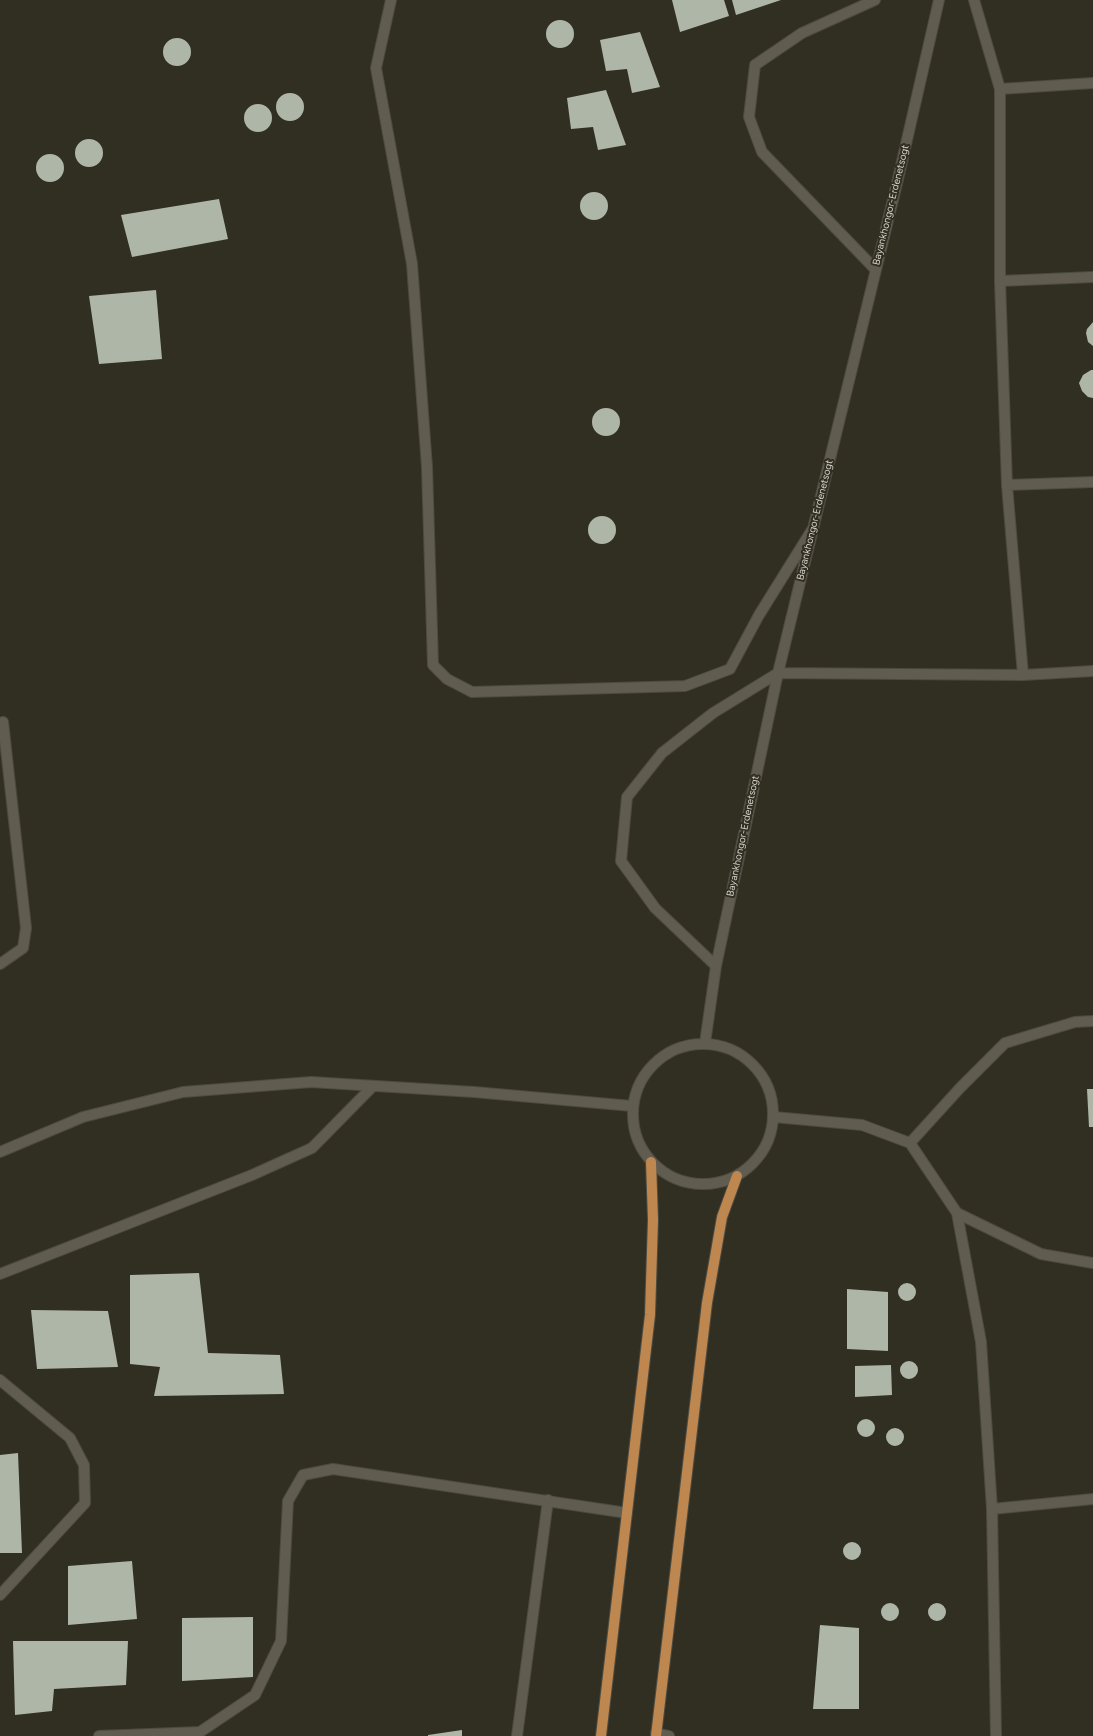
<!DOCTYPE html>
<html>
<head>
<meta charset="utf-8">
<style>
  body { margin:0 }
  canvas { display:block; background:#312e22 }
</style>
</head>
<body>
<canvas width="1093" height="1736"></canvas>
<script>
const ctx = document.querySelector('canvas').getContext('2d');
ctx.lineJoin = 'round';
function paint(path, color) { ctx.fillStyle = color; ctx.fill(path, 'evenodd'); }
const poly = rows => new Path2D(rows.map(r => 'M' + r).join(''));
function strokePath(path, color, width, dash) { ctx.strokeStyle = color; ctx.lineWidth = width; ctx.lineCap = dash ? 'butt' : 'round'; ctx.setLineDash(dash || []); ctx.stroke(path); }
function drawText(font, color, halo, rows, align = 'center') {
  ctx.font = font + ' Figtree,sans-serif'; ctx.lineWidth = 4; ctx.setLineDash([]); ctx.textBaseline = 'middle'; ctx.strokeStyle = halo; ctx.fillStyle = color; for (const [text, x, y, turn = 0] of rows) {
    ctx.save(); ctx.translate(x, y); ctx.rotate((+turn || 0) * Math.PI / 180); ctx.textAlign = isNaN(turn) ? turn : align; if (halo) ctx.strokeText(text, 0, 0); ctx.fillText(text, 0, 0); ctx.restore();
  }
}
const building = poly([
  [672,0,724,0,729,16,680,32],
  [732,0,781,0,736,15],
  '546 34a14 14 0 1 1 28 0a14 14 0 1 1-28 0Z',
  [640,32,660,87,632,93,627,69,606,71,600,40],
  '163 52a14 14 0 1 1 28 0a14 14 0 1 1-28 0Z',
  [606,90,626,145,598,150,593,127,571,129,567,98],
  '276 107a14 14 0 1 1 28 0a14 14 0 1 1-28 0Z',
  '244 118a14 14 0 1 1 28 0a14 14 0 1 1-28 0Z',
  '75 153a14 14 0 1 1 28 0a14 14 0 1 1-28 0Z',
  '36 168a14 14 0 1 1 28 0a14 14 0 1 1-28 0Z',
  '580 206a14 14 0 1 1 28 0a14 14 0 1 1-28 0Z',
  [219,199,228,239,132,257,121,215],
  [156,290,162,359,99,364,89,296],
  [1093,322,1093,346,1088,342,1086,333,1087,329],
  [1091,370,1093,370,1093,398,1088,397,1082,391,1079,383,1083,375],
  '592 422a14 14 0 1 1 28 0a14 14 0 1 1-28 0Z',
  '588 530a14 14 0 1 1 28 0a14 14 0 1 1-28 0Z',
  [1087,1089,1093,1089,1093,1127,1089,1127],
  [199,1273,208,1353,280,1355,284,1394,154,1396,160,1367,130,1364,130,1275],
  '898 1292a9 9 0 1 1 18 0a9 9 0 1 1-18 0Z',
  [847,1289,888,1292,888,1351,847,1349],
  [31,1310,108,1311,118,1367,37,1369],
  '900 1370a9 9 0 1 1 18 0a9 9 0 1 1-18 0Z',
  [891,1365,892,1395,855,1397,855,1366],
  '857 1428a9 9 0 1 1 18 0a9 9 0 1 1-18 0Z',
  '886 1437a9 9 0 1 1 18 0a9 9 0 1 1-18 0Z',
  [18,1453,22,1553,0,1553,0,1455],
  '843 1551a9 9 0 1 1 18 0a9 9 0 1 1-18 0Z',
  [132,1561,137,1619,68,1625,68,1566],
  '928 1612a9 9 0 1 1 18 0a9 9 0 1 1-18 0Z',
  '881 1612a9 9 0 1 1 18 0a9 9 0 1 1-18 0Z',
  [253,1617,253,1677,182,1681,182,1618],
  [820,1625,859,1628,859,1709,813,1709],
  [13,1641,128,1641,126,1685,54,1689,52,1711,15,1715],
  [462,1730,462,1736,428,1736,428,1735]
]);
const minor = poly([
  [391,0,376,68,412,264,427,467,433,665,447,679,472,692,685,686,730,669,759,615,812,530],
  [875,0,802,33,755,65,749,117,762,152,876,270],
  [974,0,1000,89,1000,281,1007,485,1023,675],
  [1000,89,1093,83],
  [1000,281,1093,277],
  [1007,485,1093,482],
  [0,964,23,948,26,928,3,722],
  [716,966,655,908,621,861,627,797,662,753,713,713,778,673,1023,675,1093,671],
  [705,1043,716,966,778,673,898,179,939,0],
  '633 1114a70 70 0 1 1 140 0a70 70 0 1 1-140 0Z',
  [774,1117,862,1125,910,1143,957,1213,981,1342,992,1509,996,1736],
  [910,1143,960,1088,1005,1043,1075,1022,1093,1021],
  [0,1152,83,1117,183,1092,311,1082,474,1092,632,1106],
  [957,1213,1041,1254,1093,1263],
  [0,1274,252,1175,312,1148,373,1086],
  [0,1380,70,1438,84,1465,85,1503,0,1595],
  [992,1509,1093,1499],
  [656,1733,669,1736],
  [99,1736,200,1732,255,1695,281,1641,288,1501,303,1475,333,1469,627,1513],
  [517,1736,548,1500]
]);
const major = poly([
  [601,1736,650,1315,653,1220,651,1162],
  [656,1736,707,1303,722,1217,737,1176]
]);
const streetNames = [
  ["Bayankhongor-Erdenetsogt",891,205,-76],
  ["Bayankhongor-Erdenetsogt",815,520,-76],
  ["Bayankhongor-Erdenetsogt",743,836,-78]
];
paint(building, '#aeb6a8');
strokePath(minor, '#4d4b40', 12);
strokePath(major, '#4d4b40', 12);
strokePath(minor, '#605c4f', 10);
strokePath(major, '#be8750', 10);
drawText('10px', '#d4d2ca', '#312e22', streetNames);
</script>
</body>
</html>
